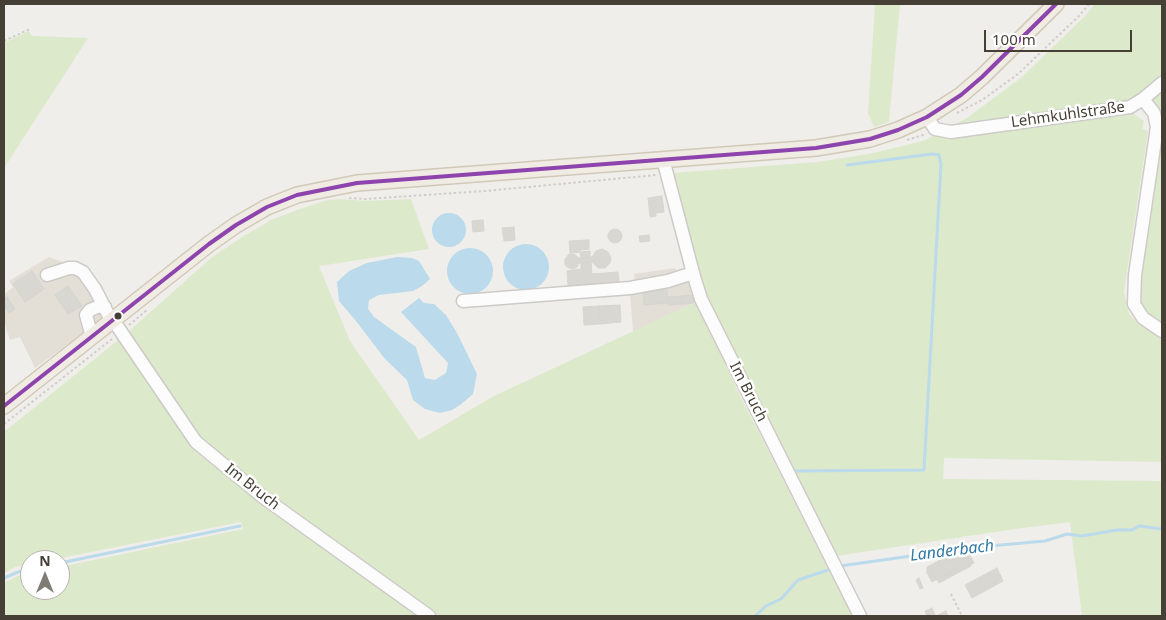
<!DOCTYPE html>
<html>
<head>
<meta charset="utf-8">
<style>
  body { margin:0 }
  #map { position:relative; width:1166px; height:620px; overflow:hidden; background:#efeeea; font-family:"Noto Sans",sans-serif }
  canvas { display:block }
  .frame { position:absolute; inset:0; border:5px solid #453f36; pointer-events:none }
  .north { position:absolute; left:20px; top:550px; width:50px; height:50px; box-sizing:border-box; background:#fff; border:1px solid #b5b2af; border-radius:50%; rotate:0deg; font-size:14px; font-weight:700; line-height:20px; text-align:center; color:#453f36 }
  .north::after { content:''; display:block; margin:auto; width:18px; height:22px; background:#807c75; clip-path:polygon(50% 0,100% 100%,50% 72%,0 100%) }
  .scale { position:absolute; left:984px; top:30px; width:148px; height:22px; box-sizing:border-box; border:2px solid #453f36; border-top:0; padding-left:6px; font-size:15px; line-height:18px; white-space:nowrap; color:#453f36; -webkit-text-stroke:4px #fff; paint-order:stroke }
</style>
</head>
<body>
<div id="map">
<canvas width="1166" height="620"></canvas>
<div class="frame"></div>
<div class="north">N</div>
<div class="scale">100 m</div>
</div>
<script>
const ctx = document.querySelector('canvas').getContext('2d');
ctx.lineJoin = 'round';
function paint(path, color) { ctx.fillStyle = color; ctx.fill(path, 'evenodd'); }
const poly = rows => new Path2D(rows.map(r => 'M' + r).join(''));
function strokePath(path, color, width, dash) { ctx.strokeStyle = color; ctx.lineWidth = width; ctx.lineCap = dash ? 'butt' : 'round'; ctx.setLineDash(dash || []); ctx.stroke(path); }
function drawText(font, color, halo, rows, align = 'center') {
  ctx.font = font + ' "Noto Sans",sans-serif'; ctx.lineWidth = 5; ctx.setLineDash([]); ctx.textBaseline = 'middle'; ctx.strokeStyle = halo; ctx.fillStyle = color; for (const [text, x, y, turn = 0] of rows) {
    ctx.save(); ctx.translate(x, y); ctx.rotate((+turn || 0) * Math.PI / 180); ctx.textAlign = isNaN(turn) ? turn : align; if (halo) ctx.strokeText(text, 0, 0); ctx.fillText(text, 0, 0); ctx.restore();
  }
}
const residential = poly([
  [49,257,83,269,112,312,35,368,20,337,10,340,4,321,4,295,13,287,9,281],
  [675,268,679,282,693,284,698,301,633,332,630,292,636,291,634,274]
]);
const green = poly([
  [875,4,900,4,889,122,874,127,868,113],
  [1095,4,1162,4,1162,78,1128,103,948,128,967,118,1022,77,1084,17],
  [29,31,32,36,88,38,4,168,4,43],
  [1162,88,1162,106,1159,109,1150,99],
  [1129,111,1144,121,1142,129,1148,131,1124,292,1129,314,1138,324,1162,338,1162,462,944,458,943,479,1162,481,1162,616,1082,616,1070,522,1015,529,836,556,706,298,677,190,673,173,818,162,874,153,926,140,934,135,946,138],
  [1162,117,1162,325,1147,315,1139,302,1138,291],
  [340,199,365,201,411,199,429,249,319,266,350,341,419,440,494,396,698,301,738,392,853,616,436,616,377,575,202,441,127,333,211,258,242,237,271,220,300,209,328,200],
  [122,337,198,454,424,616,4,616,4,583,20,575,30,573,30,590,60,590,60,567,243,529,241,522,51,560,30,560,30,564,15,567,4,573,4,432]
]);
const water = poly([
  '432 230a17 17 0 1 1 34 0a17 17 0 1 1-34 0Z',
  '503 267a23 23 0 1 1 46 0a23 23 0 1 1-46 0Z',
  '447 271a23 23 0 1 1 46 0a23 23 0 1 1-46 0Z',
  [397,257,412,258,419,261,430,279,422,286,413,291,379,295,369,300,368,309,374,317,416,347,425,378,435,380,446,373,448,363,401,312,419,298,424,303,434,304,446,315,457,333,477,374,473,394,460,405,452,410,440,413,425,409,413,400,407,380,385,359,356,321,339,301,337,282,349,271,367,263]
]);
const stream = poly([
  [795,471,924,470,941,164,939,155,932,154,847,165],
  [60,563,240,526],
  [840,566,968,548,1045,541,1067,534,1082,536,1117,530,1132,530,1139,526,1162,529],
  [4,578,18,572,30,569],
  [755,616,766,606,781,599,798,580,831,569]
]);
const building = poly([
  [662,196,664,212,656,213,656,216,650,217,648,198,662,196],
  [483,220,484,231,473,232,472,221,483,220],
  [514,227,515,240,504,241,502,228,514,227],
  '608 236a7 7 0 1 1 14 0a7 7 0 1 1-14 0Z',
  [649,235,650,241,640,242,639,236,649,235],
  [589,240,589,249,580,250,580,252,590,251,590,257,581,258,580,252,570,253,569,241,589,240],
  [602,249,608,252,611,258,610,263,605,268,598,268,592,262,579,263,577,267,573,269,569,268,565,265,565,259,569,254,574,254,579,258,592,257,596,251,602,249],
  [591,262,592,274,618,272,619,282,568,286,567,271,581,269,581,263,591,262],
  [32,271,44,289,25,302,13,284,32,271],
  [68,286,82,306,68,314,55,295,68,286],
  [667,290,668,303,644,305,643,292,667,290],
  [693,295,694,303,682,304,682,296,693,295],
  [682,296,682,304,668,305,668,297,682,296],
  [7,297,15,309,9,313,4,305,4,299,7,297],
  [620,305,621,322,600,324,599,306,620,305],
  [599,306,600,324,584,325,583,307,599,306],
  [968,552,974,563,970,565,965,554,968,552],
  [964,553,969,562,936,580,931,570,964,553],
  [950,555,952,559,927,573,927,567,950,555],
  [969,563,971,566,939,583,937,579,969,563],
  [997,568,1003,581,972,598,965,585,997,568],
  [931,570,936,580,932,582,927,573,931,570],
  [919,578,923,588,920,589,916,580,919,578],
  [932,608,935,615,927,616,925,611,932,608],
  [946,611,948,616,936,616,946,611]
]);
const path = poly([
  [4,41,30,29],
  [957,113,982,100,1018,74,1080,15,1089,4],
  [907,140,926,134],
  [349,198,365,199,485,191,656,175],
  [129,325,147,310],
  [4,424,112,339],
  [951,594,962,616]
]);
const minor = poly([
  [1143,99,1154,113,1157,127,1135,275,1134,304,1143,318,1162,331],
  [927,117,935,129,951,132,1130,107,1143,99,1162,83],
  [663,159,693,273,701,299,860,616],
  [47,275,69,268,75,268,83,272,95,289,112,322],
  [463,301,630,288,668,281,693,273],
  [113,320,196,442,263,497,429,616],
  [92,337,86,315,90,310,100,306,105,307]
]);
const major = poly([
  [4,406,209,244,236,225,267,207,297,195,357,183,816,148,870,139,898,130,927,117,961,95,982,77,1056,4]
]);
const bus1 = poly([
  [4,406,209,244,236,225,267,207,297,195,357,183,816,148,870,139,898,130,927,117,961,95,982,77,1056,4]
]);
const markers = [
  [118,316,4.5,"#453f36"]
];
const streetNames = [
  ["Lehmkuhlstraße",1068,115,-8],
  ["Im Bruch",748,392,63],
  ["Im Bruch",252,487,38]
];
const waterNames = [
  ["Landerbach",952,551,-7]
];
paint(residential, '#e3dfd7');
paint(green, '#dde9cb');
paint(water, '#bbdaec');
strokePath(stream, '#bbdaec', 3);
paint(building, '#d9d7d2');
strokePath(building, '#d7d5d0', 1);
strokePath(minor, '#cdcbc7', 15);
strokePath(major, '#d1c9b8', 18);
strokePath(path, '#d0cecb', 2, [2.5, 2.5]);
strokePath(minor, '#fdfcfc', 12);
strokePath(major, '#f0ece4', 15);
strokePath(bus1, '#8e44ad', 4);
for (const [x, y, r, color] of markers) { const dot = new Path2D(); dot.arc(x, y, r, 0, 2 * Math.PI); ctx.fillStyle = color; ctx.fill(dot); strokePath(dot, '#fff', 2); }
drawText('15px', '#453f36', '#fff', streetNames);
drawText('italic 16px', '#3278a4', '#fff', waterNames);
</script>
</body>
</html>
